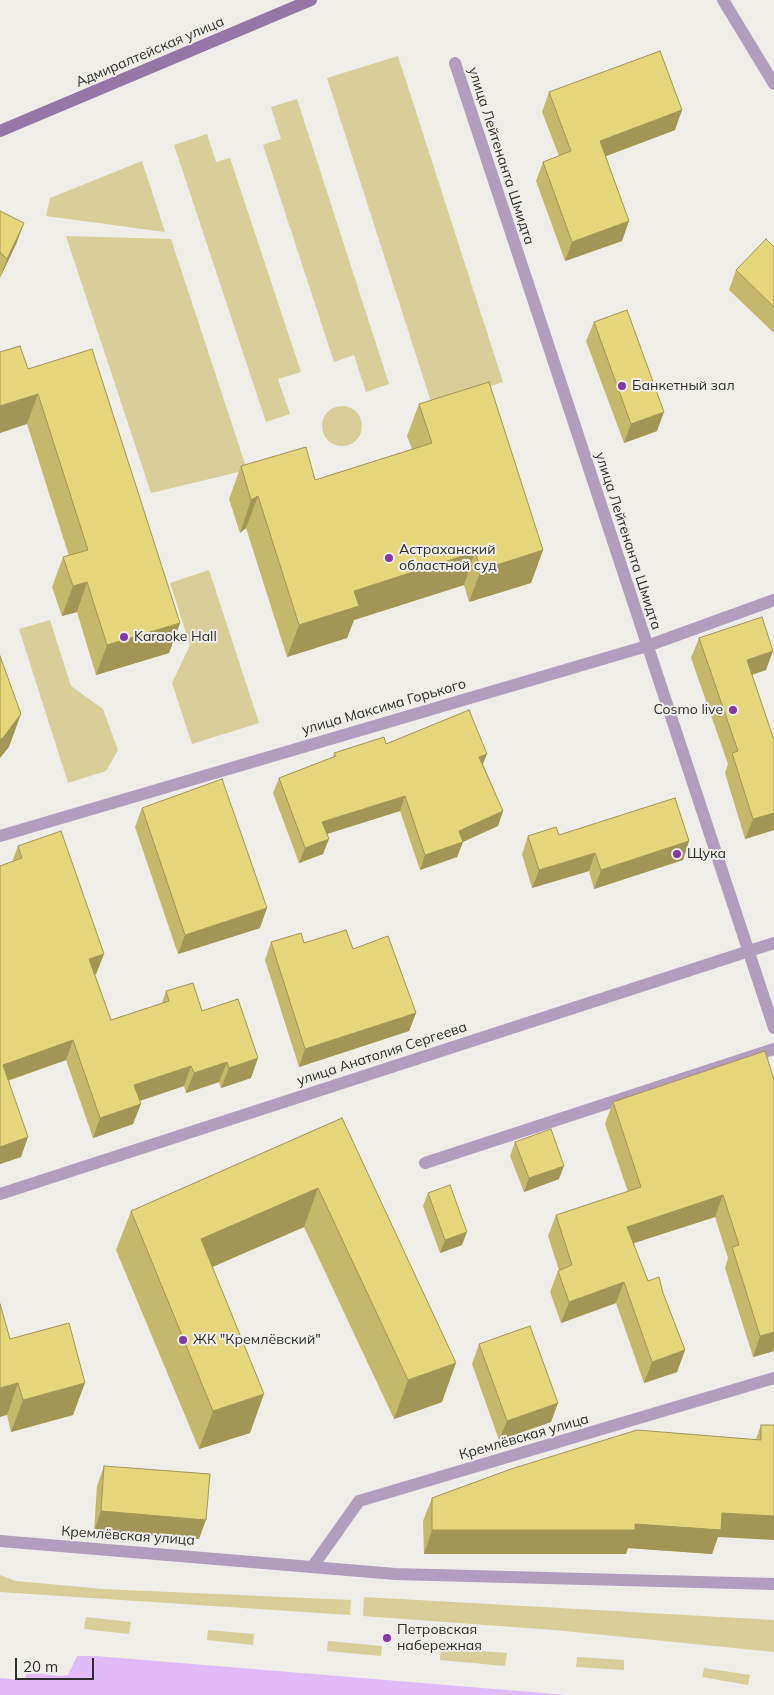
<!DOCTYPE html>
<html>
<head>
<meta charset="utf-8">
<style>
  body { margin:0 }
  #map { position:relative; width:774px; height:1695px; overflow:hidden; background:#eeede8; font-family:Mulish,sans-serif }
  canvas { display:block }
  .scale { position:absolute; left:15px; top:1658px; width:79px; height:22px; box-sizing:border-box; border:2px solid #2e2e2c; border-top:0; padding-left:6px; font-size:15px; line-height:18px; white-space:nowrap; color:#2e2e2c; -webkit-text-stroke:4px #eeede8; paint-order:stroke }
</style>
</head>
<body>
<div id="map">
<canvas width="774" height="1695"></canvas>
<div class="scale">20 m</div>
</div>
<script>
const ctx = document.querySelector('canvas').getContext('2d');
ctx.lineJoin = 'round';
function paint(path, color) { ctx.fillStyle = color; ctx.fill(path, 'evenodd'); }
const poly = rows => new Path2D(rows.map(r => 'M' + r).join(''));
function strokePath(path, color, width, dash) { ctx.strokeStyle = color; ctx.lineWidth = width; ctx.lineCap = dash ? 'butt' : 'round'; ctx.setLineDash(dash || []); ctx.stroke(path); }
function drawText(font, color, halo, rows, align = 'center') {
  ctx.font = font + ' Mulish,sans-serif'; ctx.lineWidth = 4; ctx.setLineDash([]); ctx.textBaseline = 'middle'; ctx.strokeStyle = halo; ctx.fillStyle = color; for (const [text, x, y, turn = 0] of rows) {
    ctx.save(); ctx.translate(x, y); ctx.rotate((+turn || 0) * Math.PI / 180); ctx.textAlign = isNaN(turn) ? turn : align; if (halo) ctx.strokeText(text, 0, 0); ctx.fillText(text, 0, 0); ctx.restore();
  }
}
const green = poly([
  [398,56,503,382,432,405,327,78],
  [297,99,389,384,366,392,354,355,334,362,263,145,281,139,271,107],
  [207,134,216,162,230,158,301,372,278,379,290,414,266,422,174,145],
  [142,161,165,232,46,216,50,198],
  [66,236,171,239,247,470,151,493],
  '322 426a20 20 0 1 1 40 0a20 20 0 1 1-40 0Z',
  [209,570,259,723,192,744,172,683,190,645,170,583],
  [50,620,71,686,103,709,118,750,106,771,68,783,19,629],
  [0,1575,16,1581,103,1589,351,1600,350,1615,0,1592],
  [364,1597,774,1620,774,1652,554,1630,363,1616],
  [86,1617,131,1622,129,1634,84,1629],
  [208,1630,254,1634,253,1645,207,1640],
  [328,1641,382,1646,381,1656,327,1651],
  [441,1648,507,1653,505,1666,440,1660],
  [577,1657,624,1660,624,1670,576,1667],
  [704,1668,750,1675,748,1685,702,1677]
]);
const water = poly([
  [77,1656,96,1656,567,1695,0,1695,0,1678,21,1680,25,1678,27,1672,59,1676,68,1675]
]);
const minor = poly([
  [723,0,774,84],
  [455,63,774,1028],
  [0,836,647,646,774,600],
  [425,1163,774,1049],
  [0,1194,774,943],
  [0,1541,395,1574,774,1584],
  [313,1566,359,1501,774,1378]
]);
const secondary = poly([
  [0,131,311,0]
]);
const wall = poly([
  [549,92,675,130,606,156,622,241,565,261,536,181,543,162,559,156,542,112],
  [0,211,17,242,0,278],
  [774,247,774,333,729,290,736,270],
  [594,322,657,431,624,443,586,341],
  [28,369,180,623,169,653,96,675,77,612,62,616,52,587,63,557,69,556,27,424],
  [419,404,543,550,531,583,469,602,464,585,354,620,347,638,287,657,246,528,240,533,229,499,241,466,315,480,412,449,407,436],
  [699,638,766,670,752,675,774,830,745,839,725,773,728,764,691,658],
  [386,744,483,764,503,811,498,826,463,842,457,857,420,870,400,811,327,834,323,854,299,863,273,793,279,778,333,757,334,753],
  [142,808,260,928,178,954,135,827],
  [559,835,689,841,683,860,594,889,589,871,532,888,522,854,528,836],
  [18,846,104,954,96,974,95,974,111,1020,162,1003,166,991,202,1011,251,1078,221,1088,219,1082,186,1093,184,1086,140,1101,133,1124,93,1138,66,1060,8,1081,21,1157,0,1164,0,866,12,862],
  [271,942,304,943,353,949,416,1013,409,1031,299,1067,265,960],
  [765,1051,774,1351,753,1357,725,1268,728,1258,715,1217,633,1243,648,1281,663,1293,685,1350,677,1372,644,1383,616,1303,561,1323,550,1292,558,1271,559,1270,548,1236,556,1215,628,1192,605,1124,613,1102],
  [342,1118,442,1402,394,1419,304,1227,212,1267,250,1433,199,1449,116,1250,131,1211],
  [515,1142,559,1179,524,1192,510,1156],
  [428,1193,462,1245,440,1253,423,1206],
  [10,1339,73,1415,11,1432,7,1415],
  [479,1344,551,1422,499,1440,472,1364],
  [761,1425,774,1425,718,1537,712,1554,628,1548,626,1554,424,1554,423,1521,432,1498,756,1439],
  [104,1466,199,1539,94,1531,97,1486]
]);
const shadedWall = poly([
  [682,110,675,130,593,161,600,141],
  [629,221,622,241,565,261,572,242],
  [24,223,17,242,0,278,7,259],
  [38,394,27,424,0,433,0,406],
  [664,412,657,431,624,443,631,424],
  [258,496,246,528,240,533,251,500],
  [543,550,531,583,469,602,481,570],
  [475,552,464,585,354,620,347,638,287,657,299,625,354,591],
  [87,582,77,612,62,616,73,586],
  [180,623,169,653,96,675,107,645],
  [773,651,766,670,739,679,747,660],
  [21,714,9,747,0,758,0,739],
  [487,754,481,769,479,757],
  [405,796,400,811,317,837,322,822],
  [503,811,498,826,460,843,463,842,457,857,420,870,425,855,459,831],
  [774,813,774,830,745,839,753,819],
  [329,839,323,854,299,863,305,848],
  [689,841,683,860,594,889,601,870],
  [595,853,589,871,532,888,539,870],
  [267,908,260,928,178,954,185,935],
  [104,954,96,974,82,979,89,959],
  [416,1013,409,1031,299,1067,305,1049],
  [73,1040,66,1060,0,1083,3,1065],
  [258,1058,251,1078,221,1088,229,1068],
  [227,1062,219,1082,186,1093,194,1073],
  [191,1066,184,1086,127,1105,134,1085],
  [141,1104,133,1124,93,1138,100,1118],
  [28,1137,21,1157,0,1164,0,1147],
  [564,1166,559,1179,524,1192,529,1178],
  [318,1188,304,1227,187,1278,201,1239],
  [723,1195,715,1217,619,1248,627,1227],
  [467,1232,462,1245,440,1253,445,1240],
  [624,1282,616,1303,561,1323,569,1302],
  [774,1332,774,1351,753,1357,760,1336],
  [685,1350,677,1372,644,1383,652,1362],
  [456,1363,442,1402,394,1419,408,1380],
  [18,1383,7,1415,0,1417,0,1388],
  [85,1383,73,1415,11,1432,23,1400],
  [264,1394,250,1433,199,1449,213,1411],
  [558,1403,551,1422,499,1440,507,1421],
  [101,1511,206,1520,199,1539,94,1531],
  [722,1513,774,1516,774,1540,718,1537,712,1554,628,1548,626,1554,424,1554,432,1530,635,1524]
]);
const building = poly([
  [660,51,682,110,600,141,629,221,572,242,543,162,571,151,549,92,660,51],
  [0,211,24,223,7,259,0,252,0,211],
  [766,239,774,247,774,307,736,270,766,239],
  [627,310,664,412,631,424,594,322,627,310],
  [20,346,28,369,92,349,180,623,107,645,87,582,73,586,63,557,88,550,38,394,0,406,0,352,20,346],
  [489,382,543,550,481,570,475,552,354,591,359,606,299,625,258,496,251,500,241,466,306,447,315,480,432,443,419,404,489,382],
  [762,617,773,651,747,660,774,740,774,813,753,819,732,753,738,751,699,638,762,617],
  [0,656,21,714,2,739,0,739,0,656],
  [469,710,487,754,479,757,503,811,459,831,463,842,425,855,405,796,322,822,329,839,305,848,279,778,336,756,334,753,384,737,386,744,469,710],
  [222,779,267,908,185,935,142,808,222,779],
  [675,798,689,841,601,870,595,853,539,870,528,836,556,827,559,835,675,798],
  [61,831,104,954,89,959,111,1020,169,1001,166,991,193,983,202,1011,238,999,258,1058,229,1068,227,1062,194,1073,191,1066,134,1085,141,1104,100,1118,73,1040,3,1065,28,1137,0,1147,0,866,22,858,18,846,61,831],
  [346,930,353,949,388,936,416,1013,305,1049,271,942,301,933,304,943,346,930],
  [765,1051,774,1080,774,1332,760,1336,732,1247,739,1245,723,1195,627,1227,648,1281,659,1277,663,1293,685,1350,652,1362,624,1282,569,1302,558,1271,572,1265,556,1215,641,1187,613,1102,765,1051],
  [342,1118,456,1363,408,1380,318,1188,201,1239,264,1394,213,1411,131,1211,342,1118],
  [551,1129,564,1166,529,1178,515,1142,551,1129],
  [450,1185,467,1232,445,1240,428,1193,450,1185],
  [0,1304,10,1339,69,1323,85,1383,23,1400,18,1383,0,1388,0,1304],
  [530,1326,558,1403,507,1421,479,1344,530,1326],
  [761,1425,774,1425,774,1516,722,1513,721,1530,635,1524,635,1530,432,1530,432,1498,511,1469,637,1430,761,1440,761,1425],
  [104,1466,210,1474,206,1520,101,1511,104,1466]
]);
const markers = [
  [622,386,5,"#8338a9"],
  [389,558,5,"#8338a9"],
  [124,637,5,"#8338a9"],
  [733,710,5,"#8338a9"],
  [677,854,5,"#8338a9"],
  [183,1340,5,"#8338a9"],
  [387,1638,5,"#8338a9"]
];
const streetNames = [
  ["Адмиралтейская улица",150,52,-23],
  ["улица Лейтенанта Шмидта",501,156,72],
  ["улица Лейтенанта Шмидта",628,541,72],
  ["улица Максима Горького",384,707,-16],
  ["улица Анатолия Сергеева",382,1054,-18],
  ["Кремлёвская улица",524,1437,-16],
  ["Кремлёвская улица",128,1536,4]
];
const poiNames = [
  ["Банкетный зал",632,386],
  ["Астраханский",399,550],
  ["областной суд",399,566],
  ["Karaoke Hall",134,637],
  ["Cosmo live",723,710,"right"],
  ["Щука",687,854],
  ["ЖК \"Кремлёвский\"",193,1340],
  ["Петровская",397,1630],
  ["набережная",397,1646]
];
paint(green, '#d7ce99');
paint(water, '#e0bbf7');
strokePath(minor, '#b19ebe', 12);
strokePath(secondary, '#9477a6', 12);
paint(wall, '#c6b86a');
paint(shadedWall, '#a19656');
paint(building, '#e6d67b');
strokePath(building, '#a19656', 1);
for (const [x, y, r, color] of markers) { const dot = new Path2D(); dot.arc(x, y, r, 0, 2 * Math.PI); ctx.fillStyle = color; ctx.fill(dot); strokePath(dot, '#eeede8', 2); }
drawText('14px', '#2e2e2c', '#eeede8', streetNames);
drawText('14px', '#2e2e2c', '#eeede8', poiNames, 'left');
</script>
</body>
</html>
